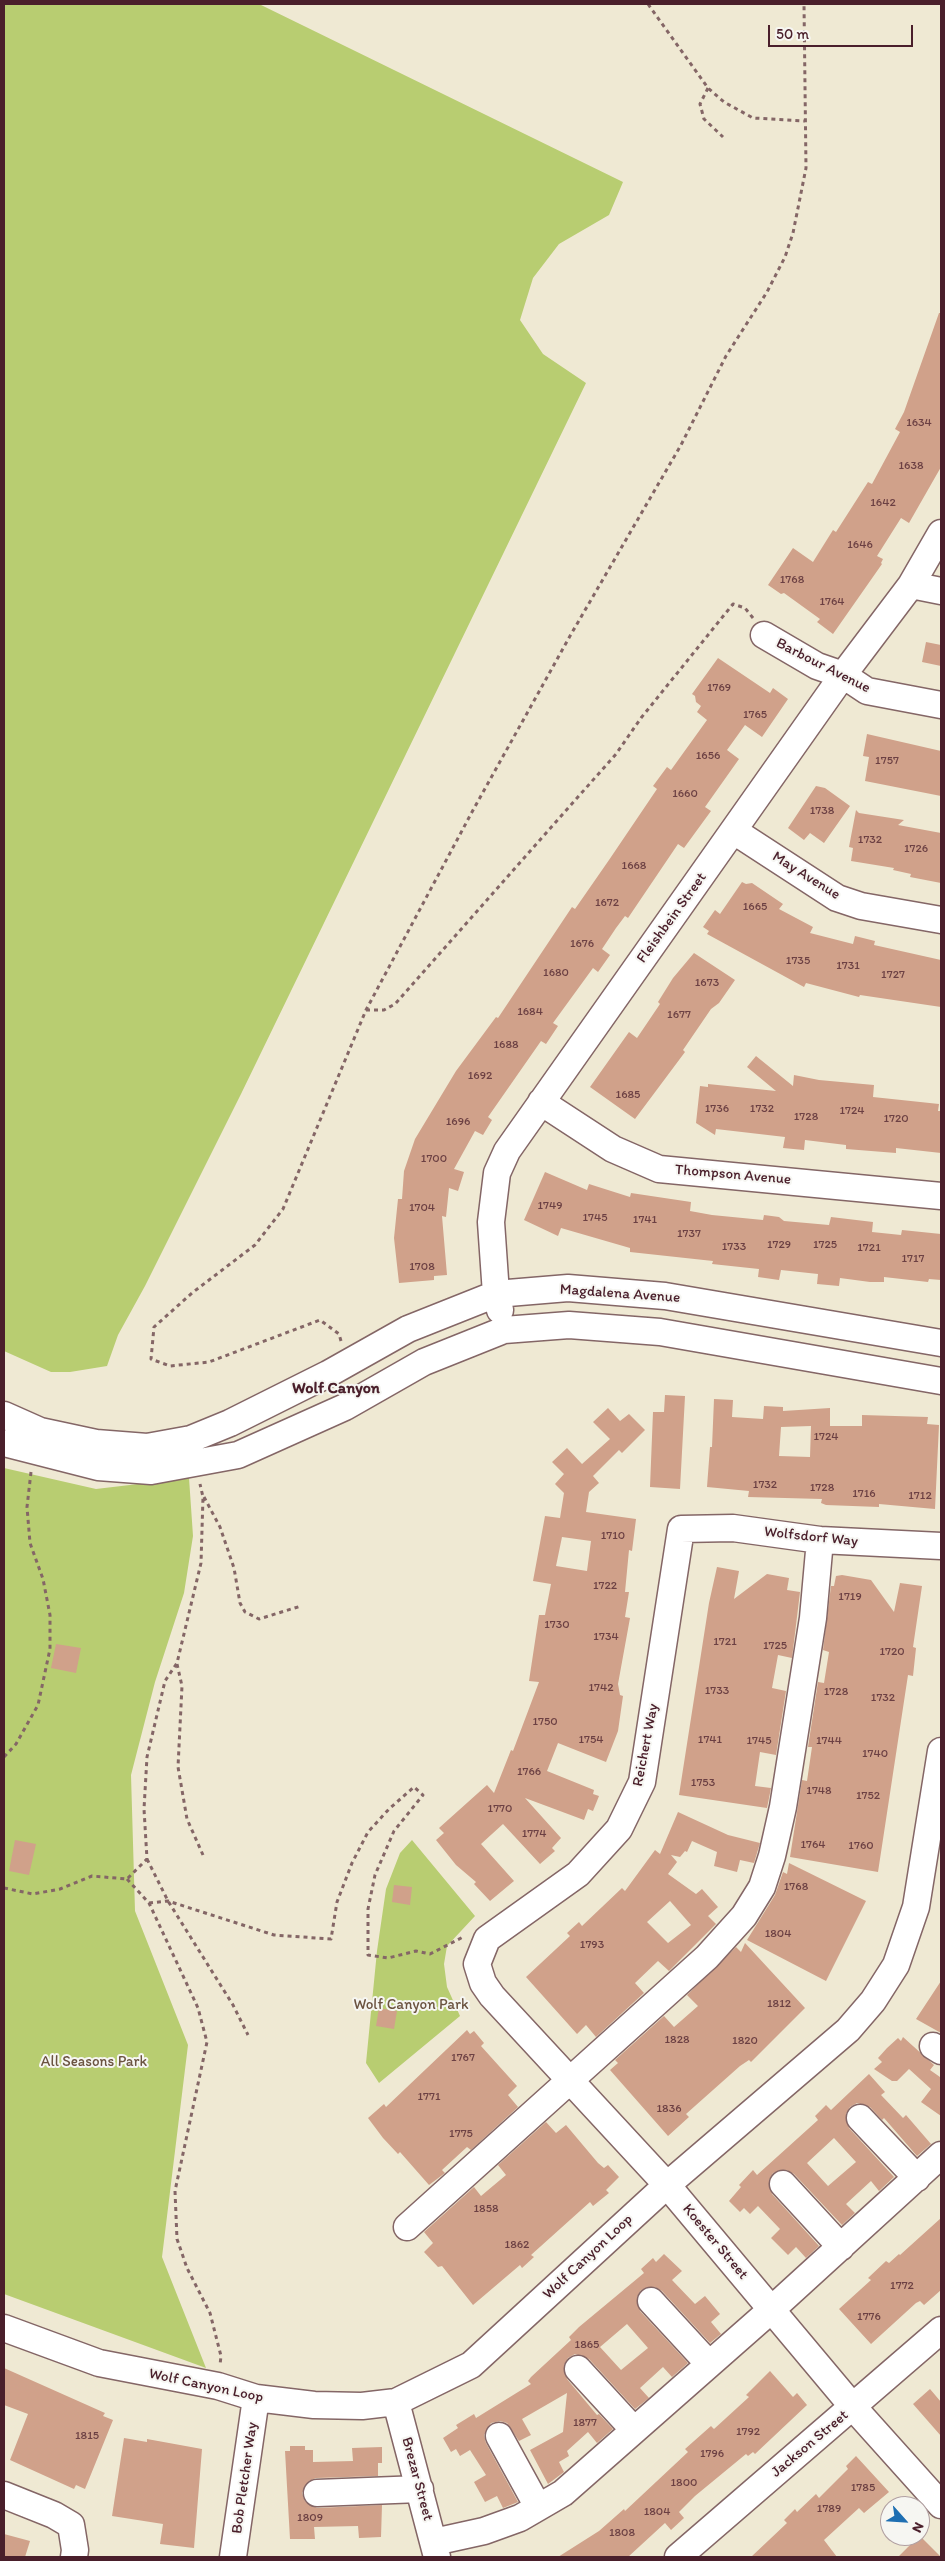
<!DOCTYPE html>
<html>
<head>
<meta charset="utf-8">
<style>
  body { margin:0 }
  #map { position:relative; width:945px; height:2561px; overflow:hidden; background:#efe9d3; font-family:Itim,sans-serif }
  canvas { display:block }
  .frame { position:absolute; inset:0; border:5px solid #4a1f2b; pointer-events:none }
  .north { position:absolute; left:880px; top:2496px; width:50px; height:50px; box-sizing:border-box; background:#f6f6f2; border:1px solid #b1a0a2; border-radius:50%; rotate:116deg; font-size:14px; font-weight:700; line-height:20px; text-align:center; color:#4a1f2b }
  .north::after { content:''; display:block; margin:auto; width:18px; height:22px; background:#1f6fb2; clip-path:polygon(50% 0,100% 100%,50% 72%,0 100%) }
  .scale { position:absolute; left:768px; top:25px; width:145px; height:22px; box-sizing:border-box; border:2px solid #4a1f2b; border-top:0; padding-left:6px; font-size:15px; line-height:18px; white-space:nowrap; color:#4a1f2b; -webkit-text-stroke:4px #f6f6f2; paint-order:stroke }
</style>
</head>
<body>
<div id="map">
<canvas width="945" height="2561"></canvas>
<div class="frame"></div>
<div class="north">N</div>
<div class="scale">50 m</div>
</div>
<script>
const ctx = document.querySelector('canvas').getContext('2d');
ctx.lineJoin = 'round';
function paint(path, color) { ctx.fillStyle = color; ctx.fill(path, 'evenodd'); }
const poly = rows => new Path2D(rows.map(r => 'M' + r).join(''));
function strokePath(path, color, width, dash) { ctx.strokeStyle = color; ctx.lineWidth = width; ctx.lineCap = dash ? 'butt' : 'round'; ctx.setLineDash(dash || []); ctx.stroke(path); }
function drawText(font, color, halo, rows, align = 'center') {
  ctx.font = font + ' Itim,sans-serif'; ctx.lineWidth = 4; ctx.setLineDash([]); ctx.textBaseline = 'middle'; ctx.strokeStyle = halo; ctx.fillStyle = color; for (const [text, x, y, turn = 0] of rows) {
    ctx.save(); ctx.translate(x, y); ctx.rotate((+turn || 0) * Math.PI / 180); ctx.textAlign = isNaN(turn) ? turn : align; if (halo) ctx.strokeText(text, 0, 0); ctx.fillText(text, 0, 0); ctx.restore();
  }
}
const green = poly([
  [4,4,259,4,623,182,609,215,559,244,533,278,520,320,543,354,586,383,241,1094,145,1286,118,1335,107,1366,70,1372,51,1372,4,1351],
  [4,1468,96,1489,189,1478,193,1536,184,1593,155,1682,131,1775,135,1911,188,2045,162,2257,206,2368,4,2294],
  [412,1840,475,1916,447,1946,444,1964,447,1987,460,2016,379,2083,366,2063,377,1951,386,1889,400,1853]
]);
const building = poly([
  [939,313,941,313,941,467,909,523,901,518,877,556,883,559,881,563,882,564,833,634,817,622,820,619,784,593,781,594,768,585,793,548,813,562,833,530,836,532,868,482,872,484,900,432,895,429,904,412],
  [926,642,941,645,941,666,922,662],
  [718,658,770,693,773,688,788,699,762,737,745,725,727,750,739,759,705,807,711,811,684,848,678,844,628,918,625,916,616,928,602,949,610,955,598,972,593,968,553,1023,558,1026,546,1044,541,1041,488,1117,492,1120,483,1135,475,1131,454,1169,464,1172,458,1191,449,1188,446,1217,442,1216,447,1275,434,1276,434,1280,399,1283,394,1238,398,1199,402,1199,404,1171,415,1139,456,1071,496,1017,498,1018,572,907,575,909,609,860,657,789,653,786,667,767,671,770,707,720,697,712,701,706,696,702,695,696,692,694],
  [867,734,941,751,941,796,865,781,869,757,863,756],
  [816,786,825,788,850,806,824,843,810,833,804,840,788,828],
  [856,810,859,813,904,820,898,825,941,833,941,883,910,877,911,874,893,870,894,868,851,861,853,848,849,847],
  [742,882,746,884,752,883,783,904,779,909,813,927,810,933,853,944,855,936,875,941,874,945,941,960,941,1007,860,995,859,997,806,983,804,987,707,934,709,931,703,927,715,910,720,914],
  [694,953,735,980,719,1003,711,1009,683,1050,685,1052,635,1119,590,1087,629,1032,637,1038,660,1004,658,1002,673,978],
  [756,1056,793,1086,794,1075,819,1080,874,1085,873,1097,939,1104,938,1111,941,1111,941,1153,896,1148,896,1153,846,1149,846,1145,805,1140,804,1150,783,1148,785,1137,716,1129,715,1135,696,1123,700,1086,708,1087,708,1084,776,1091,747,1067],
  [545,1172,587,1190,589,1184,630,1197,631,1193,691,1202,690,1211,712,1215,763,1220,764,1215,779,1217,784,1221,829,1225,831,1217,873,1222,872,1232,901,1235,902,1230,941,1234,941,1280,929,1279,928,1282,884,1277,884,1282,870,1282,840,1278,839,1286,817,1284,818,1274,781,1270,779,1280,758,1277,759,1269,712,1264,713,1261,630,1252,630,1248,561,1228,558,1236,524,1220],
  [665,1395,685,1396,680,1489,650,1487,653,1412,664,1412],
  [714,1399,733,1400,732,1417,763,1419,764,1406,783,1407,783,1411,830,1408,830,1426,862,1426,862,1415,928,1417,927,1424,939,1425,935,1509,879,1504,879,1507,826,1505,821,1503,822,1499,748,1497,749,1491,707,1487,710,1447,712,1447],
  [811,1426,810,1457,779,1456,781,1427],
  [608,1408,620,1421,629,1414,645,1430,622,1453,619,1450,593,1476,599,1483,589,1492,586,1512,636,1519,632,1551,629,1550,625,1592,629,1592,625,1617,630,1618,618,1684,620,1695,623,1696,618,1731,606,1762,558,1743,547,1771,594,1790,593,1794,599,1796,593,1811,588,1809,584,1820,525,1798,561,1838,552,1848,555,1851,540,1864,503,1824,481,1844,514,1881,490,1901,474,1884,476,1882,456,1865,436,1840,444,1833,439,1828,487,1785,494,1793,511,1750,513,1751,539,1682,529,1681,539,1615,545,1615,551,1584,533,1581,545,1516,560,1518,564,1493,555,1484,564,1474,552,1462,567,1448,582,1464,610,1439,593,1422],
  [562,1537,591,1541,587,1571,556,1566],
  [717,1567,739,1571,734,1599,767,1574,789,1578,787,1590,800,1592,792,1658,778,1655,772,1688,786,1691,776,1755,760,1752,755,1786,771,1788,767,1808,679,1795,709,1603],
  [842,1575,871,1580,894,1612,900,1583,922,1586,913,1647,916,1648,913,1676,908,1675,878,1872,790,1857,802,1780,807,1781,812,1747,808,1747,818,1682,824,1683,829,1652,823,1650,831,1586,834,1586,836,1576],
  [56,1644,81,1648,76,1673,51,1668],
  [678,1812,728,1835,760,1843,754,1863,740,1860,737,1872,714,1866,717,1852,692,1841,687,1852,685,1851,680,1857,671,1855,677,1862,668,1874,696,1894,702,1889,718,1907,708,1916,716,1924,669,1971,658,1961,635,1983,644,1993,596,2037,586,2025,577,2034,526,1977,570,1936,567,1933,579,1922,582,1926,622,1888,625,1891,655,1850,660,1854],
  [670,1901,691,1925,668,1943,647,1922],
  [15,1840,36,1844,29,1875,9,1871],
  [789,1863,866,1901,826,1981,747,1940,775,1895,783,1872,787,1874],
  [394,1885,412,1887,410,1905,392,1902],
  [745,1943,805,2008,751,2062,749,2060,740,2066,686,2114,689,2117,668,2136,610,2070,618,2063,615,2060,664,2016,674,2027,698,2006,687,1995,736,1947,741,1952],
  [941,1981,941,2033,916,2019],
  [379,2008,397,2011,394,2029,376,2026],
  [467,2030,470,2034,474,2031,484,2043,481,2046,517,2086,508,2095,518,2107,471,2150,467,2147,442,2170,445,2173,429,2185,400,2152,398,2154,383,2138,368,2118,384,2104,386,2107],
  [903,2037,934,2065,930,2070,940,2077,941,2074,941,2116,921,2102,931,2089,909,2069,897,2081,892,2081,874,2069,882,2062,878,2058,887,2048,898,2038,901,2041],
  [869,2074,885,2092,881,2095,903,2118,906,2115,931,2144,917,2156,884,2118,882,2120,870,2107,857,2103,850,2107,846,2114,849,2128,894,2177,879,2191,871,2181,846,2204,855,2213,842,2225,794,2174,787,2170,773,2173,769,2180,772,2194,819,2246,806,2258,796,2247,788,2255,771,2238,780,2229,758,2206,750,2214,744,2208,740,2212,729,2201,741,2187,739,2185,753,2170,757,2175,818,2120,815,2116,826,2105,831,2110],
  [834,2138,856,2162,828,2186,807,2163],
  [546,2122,556,2133,566,2125,598,2163,604,2168,608,2165,619,2177,606,2190,609,2193,593,2206,590,2202,531,2255,534,2257,522,2268,520,2265,473,2305,442,2266,438,2267,424,2252,433,2243,424,2232,474,2187,481,2196,506,2175,498,2165],
  [941,2218,941,2290,924,2305,920,2301,916,2303,871,2344,839,2309,871,2280,868,2278,886,2261,889,2263,899,2254,900,2255],
  [664,2254,682,2271,672,2280,695,2304,705,2296,720,2314,711,2322,721,2334,710,2343,662,2291,655,2287,641,2290,637,2297,640,2311,688,2363,672,2377,663,2367,640,2388,649,2398,635,2409,589,2359,575,2354,568,2358,564,2365,567,2379,597,2415,599,2414,613,2429,597,2443,588,2432,567,2451,569,2456,559,2462,564,2472,548,2484,530,2450,563,2432,567,2393,522,2419,531,2435,519,2441,507,2423,500,2421,491,2423,484,2435,486,2443,518,2502,503,2508,497,2496,485,2502,474,2482,486,2475,470,2450,460,2456,456,2449,451,2452,443,2438,458,2428,456,2425,474,2414,476,2418,531,2384,528,2381,531,2377,571,2340,569,2337,579,2327,644,2273,641,2269,653,2258,656,2262],
  [627,2324,648,2348,621,2370,600,2347],
  [4,2368,105,2413,103,2416,113,2420,85,2489,76,2485,74,2489,10,2460,28,2414,4,2405],
  [770,2371,793,2397,797,2393,807,2405,755,2454,753,2452,748,2456,746,2454,695,2496,679,2512,684,2518,671,2530,665,2523,628,2557,558,2557,599,2531,624,2509,625,2511,688,2452,685,2449,711,2426,714,2429,749,2397,746,2395],
  [930,2389,941,2402,941,2436,913,2404],
  [124,2438,147,2442,147,2439,202,2449,194,2548,160,2544,163,2524,112,2516],
  [290,2446,305,2446,305,2450,313,2450,313,2462,353,2461,352,2448,382,2447,382,2463,378,2463,378,2476,316,2478,309,2481,302,2493,305,2501,317,2508,382,2505,381,2537,359,2538,358,2526,314,2527,315,2539,290,2539,285,2451,290,2451],
  [856,2456,889,2492,864,2513,859,2508,824,2540,837,2557,751,2557,787,2523,784,2520,795,2509,797,2512,816,2494,819,2498,848,2469,846,2466],
  [4,2534,30,2541,25,2557,4,2557],
  [920,2536,941,2557,898,2557,908,2547]
]);
const path = poly([
  [648,4,708,88,724,102,753,118,805,121],
  [708,88,700,104,704,119,723,137],
  [366,1010,384,1010,395,1004,616,754,641,718,733,604,745,608,753,618],
  [341,1341,339,1334,320,1320,209,1362,170,1366,151,1359,154,1327,192,1293,255,1245,283,1209,366,1010,472,812,570,636,681,445,726,356,767,292,785,257,793,233,806,168,804,4],
  [204,1497,220,1527,234,1568,240,1603,245,1612,259,1619,301,1606],
  [177,1664,182,1686,178,1767,187,1819,203,1855],
  [4,1757,16,1744,38,1705,50,1649,50,1615,43,1579,30,1543,27,1507,31,1472],
  [147,1859,168,1901,233,2005,248,2035],
  [127,1879,149,1903,198,2008,207,2042,175,2191,177,2239,187,2268,210,2313,221,2356,220,2365],
  [4,1888,33,1894,60,1889,92,1876,127,1879,147,1859,144,1809,147,1757,165,1681,177,1663,201,1563,203,1497,200,1484],
  [149,1903,168,1901,274,1935,331,1939,337,1902,352,1863,368,1832,389,1809,414,1787,423,1795,394,1831,375,1875,368,1909,368,1955,388,1958,416,1951,430,1954,463,1937]
]);
const minor = poly([
  [911,585,941,591],
  [764,635,817,666,843,675,867,691,941,705],
  [734,831,837,898,861,906,941,920],
  [541,1102,613,1149,659,1169,941,1196],
  [500,1310,496,1294,491,1222,497,1173,507,1151,843,675,911,585,941,533],
  [4,1415,40,1431,96,1443,147,1447,191,1439,230,1423,328,1374,408,1329,496,1294,568,1288,665,1296,941,1343],
  [4,1443,98,1467,151,1471,238,1455,345,1407,424,1362,504,1330,569,1325,660,1332,941,1381],
  [941,1546,820,1540,733,1528,681,1529,642,1782,619,1829,578,1874,487,1939,477,1964,483,1983,492,1996,667,2185,853,2407,941,2505],
  [933,2046,941,2051],
  [860,2118,917,2178],
  [783,2184,841,2247],
  [407,2227,707,1957,744,1916,762,1887,772,1856,783,1807,813,1618,820,1540],
  [651,2301,709,2364],
  [4,2328,99,2363,218,2386,256,2398,314,2405,362,2406,396,2402,471,2365,667,2185,848,2030,873,2001,896,1965,916,1907,941,1751],
  [578,2369,634,2430],
  [396,2402,437,2557],
  [499,2436,538,2507],
  [317,2493,420,2489],
  [4,2495,54,2515,71,2525,75,2550,74,2557],
  [434,2542,484,2531,520,2518,563,2493,771,2310,941,2155],
  [233,2557,256,2398],
  [678,2557,941,2330]
]);
const numberNames = [
  ["1634",919,423],
  ["1638",911,466],
  ["1642",883,503],
  ["1646",860,545],
  ["1768",792,580],
  ["1764",832,602],
  ["1769",719,688],
  ["1765",755,715],
  ["1656",708,756],
  ["1757",887,761],
  ["1660",685,794],
  ["1738",822,811],
  ["1732",870,840],
  ["1726",916,849],
  ["1668",634,866],
  ["1672",607,903],
  ["1665",755,907],
  ["1676",582,944],
  ["1735",798,961],
  ["1731",848,966],
  ["1680",556,973],
  ["1727",893,975],
  ["1673",707,983],
  ["1684",530,1012],
  ["1677",679,1015],
  ["1688",506,1045],
  ["1692",480,1076],
  ["1685",628,1095],
  ["1736",717,1109],
  ["1732",762,1109],
  ["1724",852,1111],
  ["1728",806,1117],
  ["1720",896,1119],
  ["1696",458,1122],
  ["1700",434,1159],
  ["1749",550,1206],
  ["1704",422,1208],
  ["1745",595,1218],
  ["1741",645,1220],
  ["1737",689,1234],
  ["1729",779,1245],
  ["1725",825,1245],
  ["1733",734,1247],
  ["1721",869,1248],
  ["1717",913,1259],
  ["1708",422,1267],
  ["1724",826,1437],
  ["1732",765,1485],
  ["1728",822,1488],
  ["1716",864,1494],
  ["1712",920,1496],
  ["1710",613,1536],
  ["1722",605,1586],
  ["1719",850,1597],
  ["1730",557,1625],
  ["1734",606,1637],
  ["1721",725,1642],
  ["1725",775,1646],
  ["1720",892,1652],
  ["1742",601,1688],
  ["1733",717,1691],
  ["1728",836,1692],
  ["1732",883,1698],
  ["1750",545,1722],
  ["1754",591,1740],
  ["1741",710,1740],
  ["1745",759,1741],
  ["1744",829,1741],
  ["1740",875,1754],
  ["1766",529,1772],
  ["1753",703,1783],
  ["1748",819,1791],
  ["1752",868,1796],
  ["1770",500,1809],
  ["1774",534,1834],
  ["1764",813,1845],
  ["1760",861,1846],
  ["1768",796,1887],
  ["1804",778,1934],
  ["1793",592,1945],
  ["1812",779,2004],
  ["1828",677,2040],
  ["1820",745,2041],
  ["1767",463,2058],
  ["1771",429,2097],
  ["1836",669,2109],
  ["1775",461,2134],
  ["1858",486,2209],
  ["1862",517,2245],
  ["1772",902,2286],
  ["1776",869,2317],
  ["1865",587,2345],
  ["1877",585,2423],
  ["1792",748,2432],
  ["1815",87,2436],
  ["1796",712,2454],
  ["1800",684,2483],
  ["1785",863,2488],
  ["1789",829,2509],
  ["1804",657,2512],
  ["1809",310,2518],
  ["1808",622,2533]
];
const streetNames = [
  ["Barbour Avenue",823,666,27],
  ["May Avenue",806,876,32],
  ["Fleishbein Street",672,918,-54],
  ["Thompson Avenue",733,1175,5],
  ["Magdalena Avenue",620,1294,4],
  ["Wolfsdorf Way",811,1537,6],
  ["Reichert Way",646,1745,-79],
  ["Koester Street",715,2242,50],
  ["Wolf Canyon Loop",588,2257,-43],
  ["Wolf Canyon Loop",206,2386,12],
  ["Jackson Street",810,2444,-40],
  ["Bob Pletcher Way",245,2478,-82],
  ["Brezar Street",417,2479,75]
];
const parkNames = [
  ["Wolf Canyon Park",411,2005],
  ["All Seasons Park",94,2062]
];
const neighbourhoodNames = [
  ["Wolf Canyon",336,1389]
];
paint(green, '#b8cd71');
paint(building, '#d0a18a');
strokePath(minor, '#846666', 29);
strokePath(path, '#846666', 3, [4, 4]);
strokePath(minor, '#fff', 26);
drawText('12px', '#6c4043', null, numberNames);
drawText('15px', '#4a1f2b', '#f6f6f2', streetNames);
drawText('15px', '#6b5340', '#f6f6f2', parkNames);
drawText('bold 16px', '#4a1f2b', '#f6f6f2', neighbourhoodNames);
</script>
</body>
</html>
